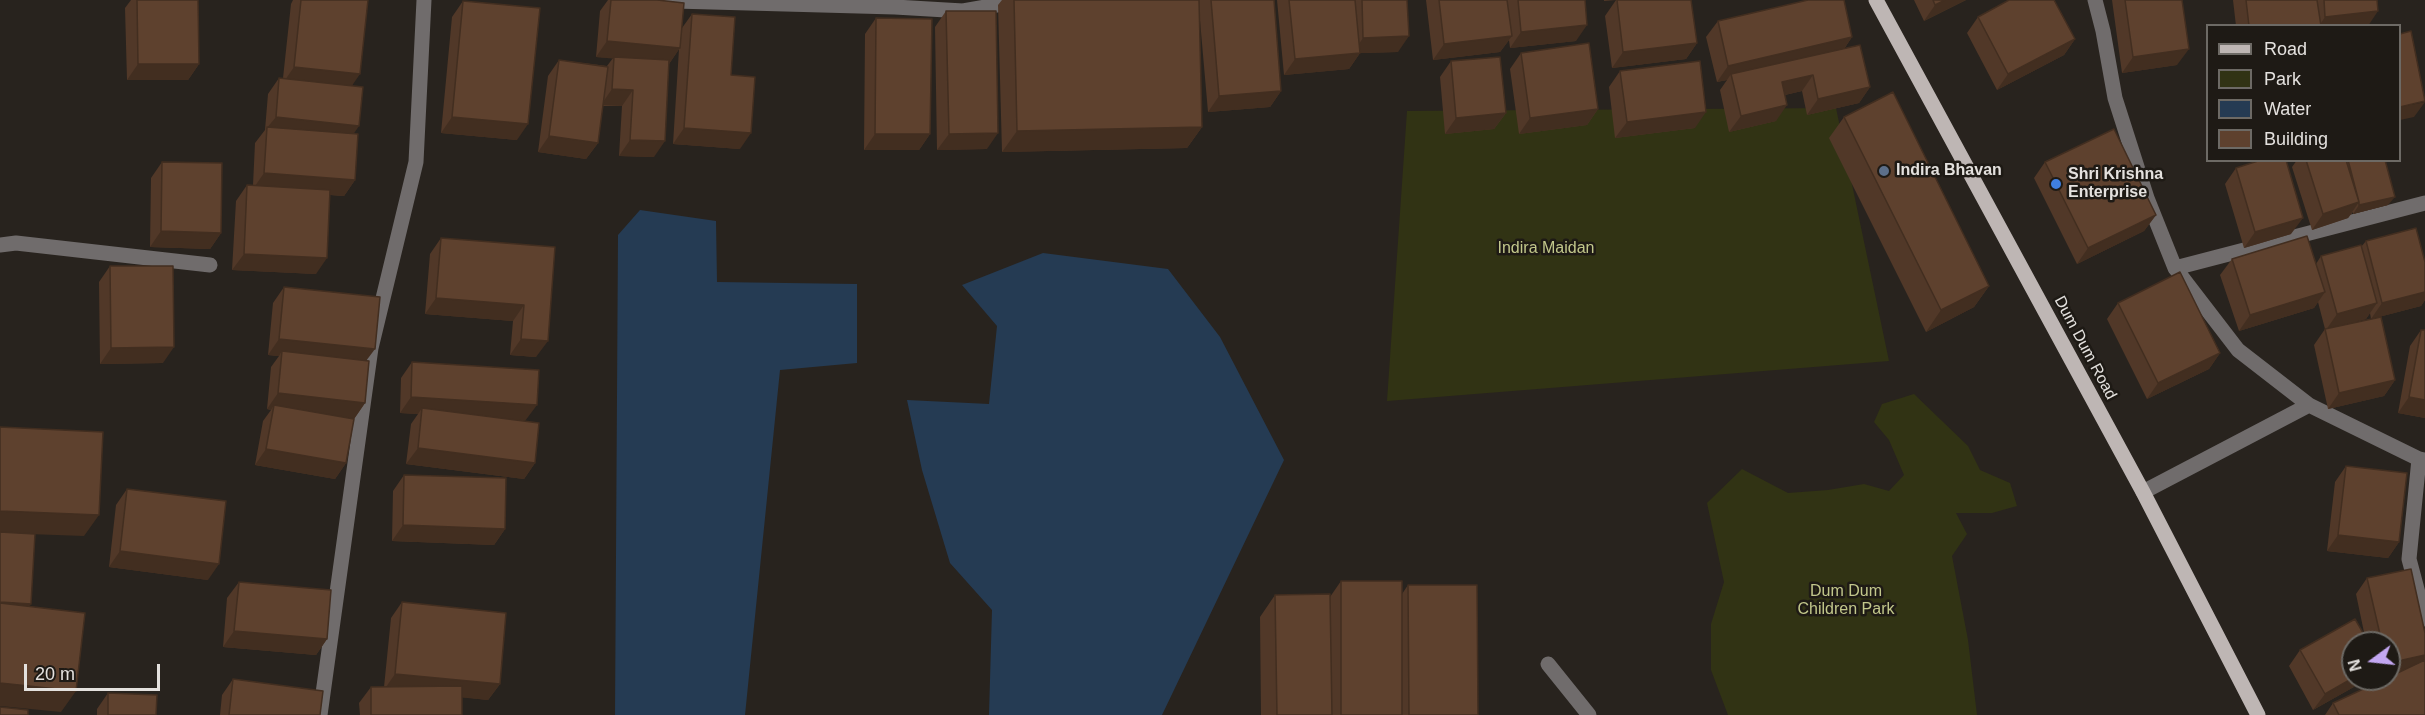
<!DOCTYPE html>
<html>
<head>
<meta charset="utf-8">
<style>
  body { margin:0 }
  #map { position:relative; width:2425px; height:715px; overflow:hidden; background:#28231e; font-family:Helvetica,sans-serif }
  canvas { display:block }
  .legend { position:absolute; left:2206px; top:24px; width:195px; height:138px; box-sizing:border-box; background:#1e1a15; border:2px solid #6d6a65; margin:0; padding:8px 10px; list-style:none; font-size:18px; color:#e4e1de }
  .legend li { display:flex; align-items:center; gap:12px; height:30px }
  .legend b { width:30px; border:2px solid #6d6a65 }
  .north { position:absolute; left:2341px; top:631px; width:60px; height:60px; box-sizing:border-box; background:#1e1a15; border:2px solid #6d6a65; border-radius:50%; rotate:255deg; font-size:16px; font-weight:700; line-height:24px; text-align:center; color:#e4e1de }
  .north::after { content:''; display:block; margin:auto; width:21px; height:27px; background:#c3a7f2; clip-path:polygon(50% 0,100% 100%,50% 72%,0 100%) }
  .scale { position:absolute; left:24px; top:664px; width:136px; height:27px; box-sizing:border-box; border:3px solid #e4e1de; border-top:0; padding-left:8px; font-size:18px; line-height:21px; white-space:nowrap; color:#e4e1de; -webkit-text-stroke:4px #1e1a15; paint-order:stroke }
</style>
</head>
<body>
<div id="map">
<canvas width="2425" height="715"></canvas>
<ul class="legend">
<li><b style="height:8px;background:#beb6b4"></b>Road</li>
<li><b style="height:16px;background:#313314"></b>Park</li>
<li><b style="height:16px;background:#253b53"></b>Water</li>
<li><b style="height:16px;background:#5e412e"></b>Building</li>
</ul>
<div class="north">N</div>
<div class="scale">20 m</div>
</div>
<script>
const ctx = document.querySelector('canvas').getContext('2d');
ctx.lineJoin = 'round';
function paint(path, color) { ctx.fillStyle = color; ctx.fill(path, 'evenodd'); }
const poly = rows => new Path2D(rows.map(r => 'M' + r).join(''));
function strokePath(path, color, width, dash) { ctx.strokeStyle = color; ctx.lineWidth = width; ctx.lineCap = dash ? 'butt' : 'round'; ctx.setLineDash(dash || []); ctx.stroke(path); }
function drawText(font, color, halo, rows, align = 'center') {
  ctx.font = font + ' Helvetica,sans-serif'; ctx.lineWidth = 5; ctx.setLineDash([]); ctx.textBaseline = 'middle'; ctx.strokeStyle = halo; ctx.fillStyle = color; for (const [text, x, y, turn = 0] of rows) {
    ctx.save(); ctx.translate(x, y); ctx.rotate((+turn || 0) * Math.PI / 180); ctx.textAlign = isNaN(turn) ? turn : align; if (halo) ctx.strokeText(text, 0, 0); ctx.fillText(text, 0, 0); ctx.restore();
  }
}
const green = poly([
  [1836,108,1889,361,1387,401,1407,111],
  [1914,394,1968,446,1980,470,2010,483,2017,506,1992,513,1956,513,1967,534,1952,556,1968,640,1977,715,1728,715,1711,670,1711,624,1724,582,1707,503,1742,469,1788,493,1828,490,1864,484,1889,491,1904,475,1889,440,1874,422,1882,404]
]);
const water = poly([
  [640,210,716,221,717,282,857,284,857,363,780,370,745,715,615,715,618,235],
  [1043,253,1168,269,1220,337,1284,460,1162,715,989,715,992,610,950,563,922,470,907,400,989,404,997,326,962,285]
]);
const minor = poly([
  [638,0,895,7,963,11,1024,0],
  [2095,0,2103,31,2115,98,2147,198,2175,268,2238,350,2309,405,2419,459,2425,460],
  [0,245,16,243,210,265],
  [2175,268,2425,203],
  [2419,459,2409,559,2425,619],
  [2143,492,2309,405],
  [1548,664,1589,715],
  [320,715,371,348,416,162,424,0]
]);
const major = poly([
  [1876,0,2143,492,2258,715]
]);
const wall = poly([
  [131,0,198,0,199,64,188,80,127,80,125,8],
  [293,0,368,0,352,86,355,180,344,196,330,195,316,274,232,270,236,201,247,185,253,185,255,143,265,130,268,94,279,78,283,78,291,4],
  [608,0,657,0,682,28,692,14,731,75,740,149,673,144,679,49,669,64,654,157,619,156,622,106,603,106,598,143,586,159,538,152,548,76,559,60,607,66,613,58,596,57,600,11],
  [1002,0,1274,0,1281,91,1270,107,1208,112,1199,9,1202,127,1187,148,1002,152,998,5],
  [1277,0,1407,0,1398,52,1360,53,1349,69,1284,75],
  [1426,0,1585,0,1576,41,1510,48,1509,40,1500,52,1433,60],
  [1604,0,1691,0,1697,43,1686,59,1612,68,1605,16,1616,0,1604,1],
  [1914,0,1966,0,1924,21],
  [2112,0,2182,0,2177,65,2122,73],
  [2233,0,2377,0,2368,26,2236,26],
  [463,1,517,140,441,133,452,17],
  [946,11,987,149,937,150,935,27],
  [1978,17,2075,39,2064,55,1997,90,1967,33],
  [876,18,930,134,919,150,864,150,865,34],
  [1718,21,1852,37,1844,49,1870,87,1859,103,1807,115,1802,91,1785,95,1776,121,1729,132,1720,90,1727,80,1717,82,1706,37],
  [1521,53,1598,109,1587,125,1519,134,1510,69],
  [1451,61,1506,113,1494,129,1445,134,1440,77],
  [1620,71,1695,128,1615,138,1609,87],
  [1844,117,1989,286,1974,307,1926,332,1829,138],
  [2297,160,2385,160,2388,205,2353,214,2353,212,2348,218,2312,230,2292,167],
  [2286,161,2291,234,2244,248,2225,184,2236,168],
  [162,162,221,233,210,249,150,247,151,178],
  [2045,162,2156,215,2144,231,2077,264,2034,178],
  [441,238,555,247,536,357,510,355,513,321,425,314,430,254],
  [2366,241,2425,262,2425,300,2421,306,2371,319,2370,313,2366,319,2345,325,2395,380,2384,396,2328,409,2314,345,2325,329,2318,302,2314,308,2239,331,2220,275,2232,259,2316,264,2321,256,2361,247],
  [110,266,163,363,100,364,99,282],
  [284,287,366,361,365,403,354,419,346,463,335,479,255,465,263,421,271,410,267,409,271,367,279,356,268,355,273,303],
  [2118,303,2220,353,2209,369,2147,399,2107,319],
  [2421,330,2425,418,2398,413,2410,346],
  [412,362,525,421,535,463,524,479,406,464,411,424,418,414,400,413,401,378],
  [2346,466,2399,542,2388,558,2327,551,2335,482],
  [404,475,505,529,494,545,392,541,393,491],
  [127,489,208,580,109,567,116,505],
  [2367,578,2425,715,2325,715,2333,703,2389,679,2389,643,2353,643,2353,679,2368,679,2313,710,2289,666,2300,650,2365,637,2356,594],
  [1341,581,1402,594,1408,585,1478,715,1261,715,1260,617,1275,595,1330,597],
  [239,582,327,639,316,655,223,647,227,598],
  [402,602,500,684,488,700,462,697,462,715,360,715,359,703,371,687,384,687,391,618],
  [233,679,320,715,220,715,222,695],
  [108,693,156,715,97,715,97,709]
]);
const shadedWall = poly([
  [1945,0,1966,0,1924,21,1935,5],
  [2378,11,2368,26,2319,26,2325,17],
  [1587,25,1576,41,1510,48,1521,32],
  [1409,36,1398,52,1360,53,1349,69,1284,75,1295,59,1352,54,1363,38],
  [1512,36,1500,52,1433,60,1444,44],
  [1852,37,1841,53,1731,74,1727,80,1717,82,1728,66],
  [2075,39,2064,55,1997,90,2008,74],
  [607,41,680,48,669,64,596,57],
  [1697,43,1686,59,1612,68,1623,52],
  [2189,49,2177,65,2122,73,2133,57],
  [138,64,199,64,188,80,127,80],
  [294,67,360,74,349,90,283,83],
  [1813,75,1802,91,1771,98,1782,82],
  [1870,87,1859,103,1807,115,1818,99],
  [612,89,633,90,622,106,601,105],
  [1281,91,1270,107,1208,112,1219,96],
  [2425,102,2414,117,2400,120,2400,107],
  [1787,105,1776,121,1729,132,1741,116],
  [1598,109,1587,125,1519,134,1530,118],
  [1706,112,1695,128,1615,138,1627,122],
  [1506,113,1494,129,1445,134,1456,118],
  [276,117,359,126,348,142,266,129],
  [452,117,528,124,517,140,441,133],
  [1202,127,1187,148,1002,152,1017,131],
  [684,128,751,133,740,149,673,144],
  [998,133,987,149,937,150,949,134],
  [875,134,930,134,919,150,864,150],
  [549,136,598,143,586,159,538,152],
  [630,140,665,141,654,157,619,156],
  [264,173,355,180,344,196,253,189],
  [2395,197,2388,205,2353,214,2359,205],
  [2359,202,2348,218,2312,230,2323,214],
  [2156,215,2144,231,2077,264,2088,248],
  [2303,218,2291,234,2244,248,2255,232],
  [161,231,221,233,210,249,150,247],
  [244,254,327,258,316,274,232,270],
  [1989,286,1974,307,1926,332,1941,310],
  [2325,292,2314,308,2239,331,2250,315],
  [2425,292,2425,300,2421,306,2371,319,2382,303],
  [436,298,524,305,513,321,425,314],
  [2377,303,2366,319,2326,330,2337,314],
  [279,339,375,349,363,365,282,351,279,356,268,355],
  [521,339,548,341,536,357,510,355],
  [174,347,163,363,100,364,111,348],
  [2220,353,2209,369,2147,399,2158,383],
  [2395,380,2384,396,2328,409,2339,393],
  [278,393,365,403,354,419,274,405,271,410,267,409],
  [411,397,537,405,525,421,422,408,418,414,400,413],
  [2409,397,2425,400,2425,418,2398,413],
  [418,448,535,463,524,479,406,464],
  [266,449,346,463,335,479,255,465],
  [0,511,99,515,84,536,0,533],
  [403,525,505,529,494,545,392,541],
  [2338,535,2399,542,2388,558,2327,551],
  [120,551,219,564,208,580,109,567],
  [0,602,31,604,20,620,0,618],
  [234,631,327,639,316,655,223,647],
  [2425,655,2425,661,2389,677,2389,663],
  [395,674,500,684,488,700,384,690],
  [2353,678,2353,679,2368,679,2313,710,2325,694],
  [0,683,76,691,61,712,0,706]
]);
const building = poly([
  [137,0,198,0,199,64,138,64,137,0],
  [301,0,368,0,360,74,294,67,301,0],
  [611,0,657,0,684,3,680,48,607,41,611,0],
  [1014,0,1199,0,1202,127,1017,131,1014,0],
  [1211,0,1274,0,1281,91,1219,96,1211,0],
  [1289,0,1355,0,1360,53,1295,59,1289,0],
  [1362,0,1407,0,1409,36,1363,38,1362,0],
  [1439,0,1507,0,1512,36,1444,44,1439,0],
  [1518,0,1585,0,1587,25,1521,32,1518,0],
  [1617,0,1691,0,1697,43,1623,52,1617,0],
  [1808,0,1844,0,1852,37,1728,66,1718,21,1808,0],
  [1933,0,1945,0,1935,5,1933,0],
  [2009,0,2054,0,2075,39,2008,74,1978,17,2009,0],
  [2125,0,2182,0,2189,49,2133,57,2125,0],
  [2246,0,2317,0,2321,26,2249,26,2246,0],
  [2324,0,2377,0,2378,11,2325,17,2324,0],
  [463,1,540,8,528,124,452,117,463,1],
  [946,11,996,11,998,133,949,134,946,11],
  [692,14,735,17,731,75,755,77,751,133,684,128,692,14],
  [876,18,932,19,930,134,875,134,876,18],
  [2411,31,2425,101,2400,107,2400,34,2411,31],
  [1589,43,1598,109,1530,118,1521,53,1589,43],
  [1860,45,1870,87,1818,99,1813,75,1782,82,1787,105,1741,116,1731,74,1860,45],
  [614,57,669,60,665,141,630,140,633,90,612,89,614,57],
  [1500,57,1506,113,1456,118,1451,61,1500,57],
  [559,60,608,67,598,143,549,136,559,60],
  [1700,61,1706,112,1627,122,1620,71,1700,61],
  [279,78,363,87,359,126,276,117,279,78],
  [1893,92,1989,286,1941,310,1844,117,1893,92],
  [267,127,358,134,355,180,264,173,267,127],
  [2114,129,2156,215,2088,248,2045,162,2114,129],
  [2261,160,2286,160,2303,218,2255,232,2236,168,2261,160],
  [2306,160,2346,160,2359,202,2323,214,2306,160],
  [2348,160,2385,160,2395,197,2359,205,2359,202,2348,160],
  [162,162,222,163,221,233,161,231,162,162],
  [247,185,330,190,327,258,244,254,247,185],
  [2416,228,2425,262,2425,292,2382,303,2366,241,2416,228],
  [2307,236,2325,292,2250,315,2232,259,2307,236],
  [441,238,555,247,548,341,521,339,524,305,436,298,441,238],
  [2361,245,2377,303,2337,314,2321,256,2361,245],
  [110,266,173,266,174,347,111,348,110,266],
  [2180,272,2220,353,2158,383,2118,303,2180,272],
  [284,287,380,297,375,349,279,339,284,287],
  [2381,317,2395,380,2339,393,2325,329,2381,317],
  [2421,330,2425,330,2425,400,2409,397,2421,330],
  [282,351,369,361,365,403,278,393,282,351],
  [412,362,539,370,537,405,411,397,412,362],
  [274,405,354,419,346,463,266,449,274,405],
  [422,408,539,423,535,463,418,448,422,408],
  [0,427,103,432,99,515,0,511,0,427],
  [2346,466,2407,473,2399,542,2338,535,2346,466],
  [404,475,506,478,505,529,403,525,404,475],
  [127,489,226,501,219,564,120,551,127,489],
  [0,532,35,534,31,604,0,602,0,532],
  [2411,569,2425,633,2425,655,2389,663,2389,643,2382,643,2367,578,2411,569],
  [1341,581,1402,581,1402,715,1341,715,1341,581],
  [239,582,331,590,327,639,234,631,239,582],
  [1408,585,1477,585,1478,715,1409,715,1408,585],
  [1330,594,1332,715,1277,715,1275,595,1330,594],
  [402,602,506,613,500,684,395,674,402,602],
  [0,603,85,613,76,691,0,683,0,603],
  [2355,619,2369,643,2353,643,2353,678,2325,694,2300,650,2355,619],
  [2425,660,2425,715,2339,715,2333,703,2385,679,2389,679,2389,677,2425,660],
  [233,679,323,691,320,715,229,715,233,679],
  [462,686,462,715,371,715,371,687,462,686],
  [108,693,157,695,156,715,108,715,108,693],
  [0,707,28,710,28,715,0,715,0,707]
]);
const markers = [
  [1884,171,6,"#5c6f8a"],
  [2056,184,6,"#3f7fe0"]
];
const poiNames = [
  ["Indira Bhavan",1896,171],
  ["Shri Krishna",2068,175],
  ["Enterprise",2068,193]
];
const parkNames = [
  ["Indira Maidan",1546,249],
  ["Dum Dum",1846,592],
  ["Children Park",1846,610]
];
const streetNames = [
  ["Dum Dum Road",2085,348,62]
];
paint(green, '#313314');
paint(water, '#253b53');
strokePath(minor, '#706c6c', 15);
strokePath(major, '#beb6b4', 15);
paint(wall, '#513828');
paint(shadedWall, '#422e20');
paint(building, '#5e412e');
strokePath(building, '#422e20', 1.5);
for (const [x, y, r, color] of markers) { const dot = new Path2D(); dot.arc(x, y, r, 0, 2 * Math.PI); ctx.fillStyle = color; ctx.fill(dot); strokePath(dot, '#1e1a15', 2); }
drawText('bold 16px', '#e4e1de', '#1e1a15', poiNames, 'left');
drawText('16px', '#c2c78b', '#1e1a15', parkNames);
drawText('16px', '#e4e1de', '#1e1a15', streetNames);
</script>
</body>
</html>
